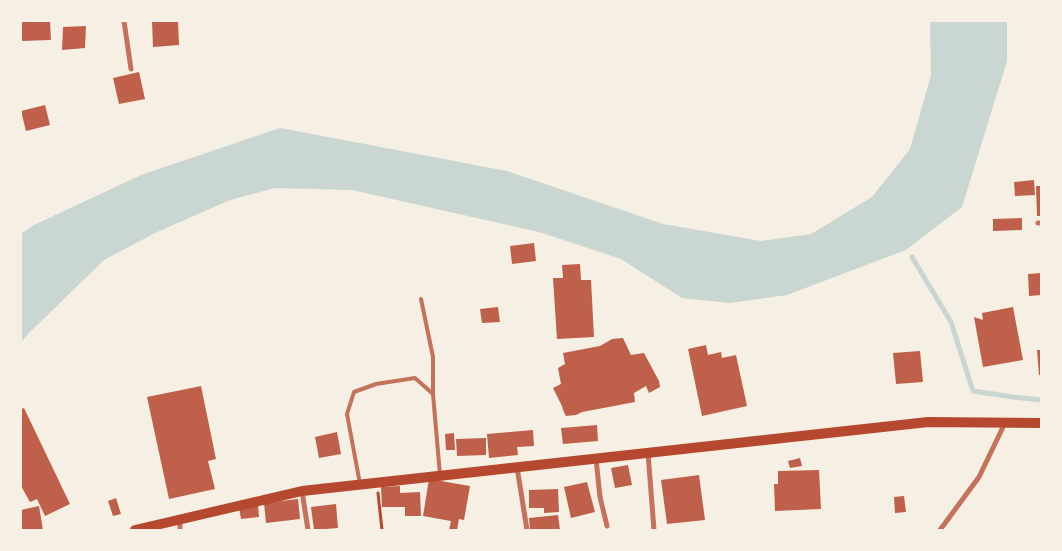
<!DOCTYPE html>
<html>
<head>
<meta charset="utf-8">
<style>
  body { margin:0 }
  #map { position:relative; width:1062px; height:551px; overflow:hidden; background:#f6efe4; font-family:"Fira Sans",sans-serif }
  canvas { display:block }
  .frame { position:absolute; inset:0; border:22px solid #f6efe4; pointer-events:none }
</style>
</head>
<body>
<div id="map">
<canvas width="1062" height="551"></canvas>
<div class="frame"></div>
</div>
<script>
const ctx = document.querySelector('canvas').getContext('2d');
ctx.lineJoin = 'round';
function paint(path, color) { ctx.fillStyle = color; ctx.fill(path, 'evenodd'); }
const poly = rows => new Path2D(rows.map(r => 'M' + r).join(''));
function strokePath(path, color, width, dash) { ctx.strokeStyle = color; ctx.lineWidth = width; ctx.lineCap = dash ? 'butt' : 'round'; ctx.setLineDash(dash || []); ctx.stroke(path); }
const water = poly([
  [930,21,1007,21,1007,61,962,207,906,250,787,295,730,303,682,298,621,259,539,232,352,190,275,188,230,200,155,233,104,260,30,332,21,342,21,234,32,226,141,175,280,128,507,171,663,224,761,241,811,234,872,197,910,149,931,75]
]);
const stream = poly([
  [912,257,951,322,973,391,1013,397,1041,400]
]);
const building = poly([
  [21,21,50,21,51,40,21,41],
  [152,21,178,21,179,45,153,47],
  [86,26,85,48,62,50,63,27],
  [139,72,145,99,119,104,113,78],
  [45,105,50,125,26,131,21,111],
  [1034,180,1035,195,1015,196,1014,182],
  [1036,186,1041,186,1041,216,1037,216],
  [1022,218,1022,230,993,231,993,219],
  [534,243,536,261,512,264,510,246],
  [580,264,581,280,591,280,594,337,557,339,553,278,563,278,562,265],
  [1041,273,1041,295,1029,296,1028,274],
  [498,307,500,322,482,323,480,309],
  [1013,307,1023,360,983,367,974,317,983,320,982,313],
  [623,338,631,355,644,353,659,381,660,387,649,393,646,386,634,393,635,402,582,412,576,415,566,416,563,410,562,406,553,388,561,384,558,368,565,364,563,353,600,346,612,339],
  [706,345,708,355,721,352,722,358,736,355,747,406,702,416,688,349],
  [1037,350,1041,350,1041,375,1039,375],
  [920,351,923,382,896,384,893,353],
  [201,386,216,459,208,461,215,489,169,499,147,397],
  [24,408,70,504,45,516,37,499,30,502,21,486,21,409],
  [597,425,598,441,563,444,561,428],
  [533,430,534,446,517,447,518,455,489,458,487,434],
  [337,432,341,454,319,458,315,437],
  [454,433,455,450,446,450,445,434],
  [486,438,486,455,457,456,456,439],
  [800,458,802,466,790,468,788,461],
  [628,465,632,485,615,488,611,468],
  [819,470,821,509,775,511,774,484,778,484,778,471],
  [699,475,705,520,667,524,661,480],
  [429,479,470,486,464,520,459,519,457,530,449,530,451,521,423,516],
  [587,482,595,512,571,518,564,487],
  [400,486,400,493,420,492,421,516,405,516,405,507,382,507,381,487],
  [558,489,559,512,544,513,544,508,529,508,529,490],
  [904,496,906,512,895,513,894,497],
  [116,498,121,514,113,516,108,501],
  [298,499,300,519,266,523,264,503],
  [258,504,259,517,241,519,239,507],
  [336,504,338,528,314,530,311,507],
  [39,506,43,530,21,530,21,510],
  [558,515,560,530,530,530,529,518]
]);
const path = poly([
  [378,493,382,530]
]);
const service = poly([
  [421,299,433,357,433,394],
  [360,484,347,414,354,392,376,384,415,378,433,394,440,475]
]);
const minor = poly([
  [124,21,131,69],
  [1038,223,1041,223],
  [648,453,654,530],
  [596,459,600,497,607,526],
  [517,467,527,530],
  [302,491,308,530],
  [180,520,180,530],
  [940,530,979,477,1005,423]
]);
const secondary = poly([
  [135,530,302,491,928,422,1041,423]
]);
paint(water, '#c9d6d2');
strokePath(stream, '#c9d6d2', 5);
paint(building, '#bf614a');
strokePath(path, '#b5482f', 3);
strokePath(service, '#c5725c', 4);
strokePath(minor, '#c5725c', 5);
strokePath(secondary, '#b5482f', 10);
</script>
</body>
</html>
